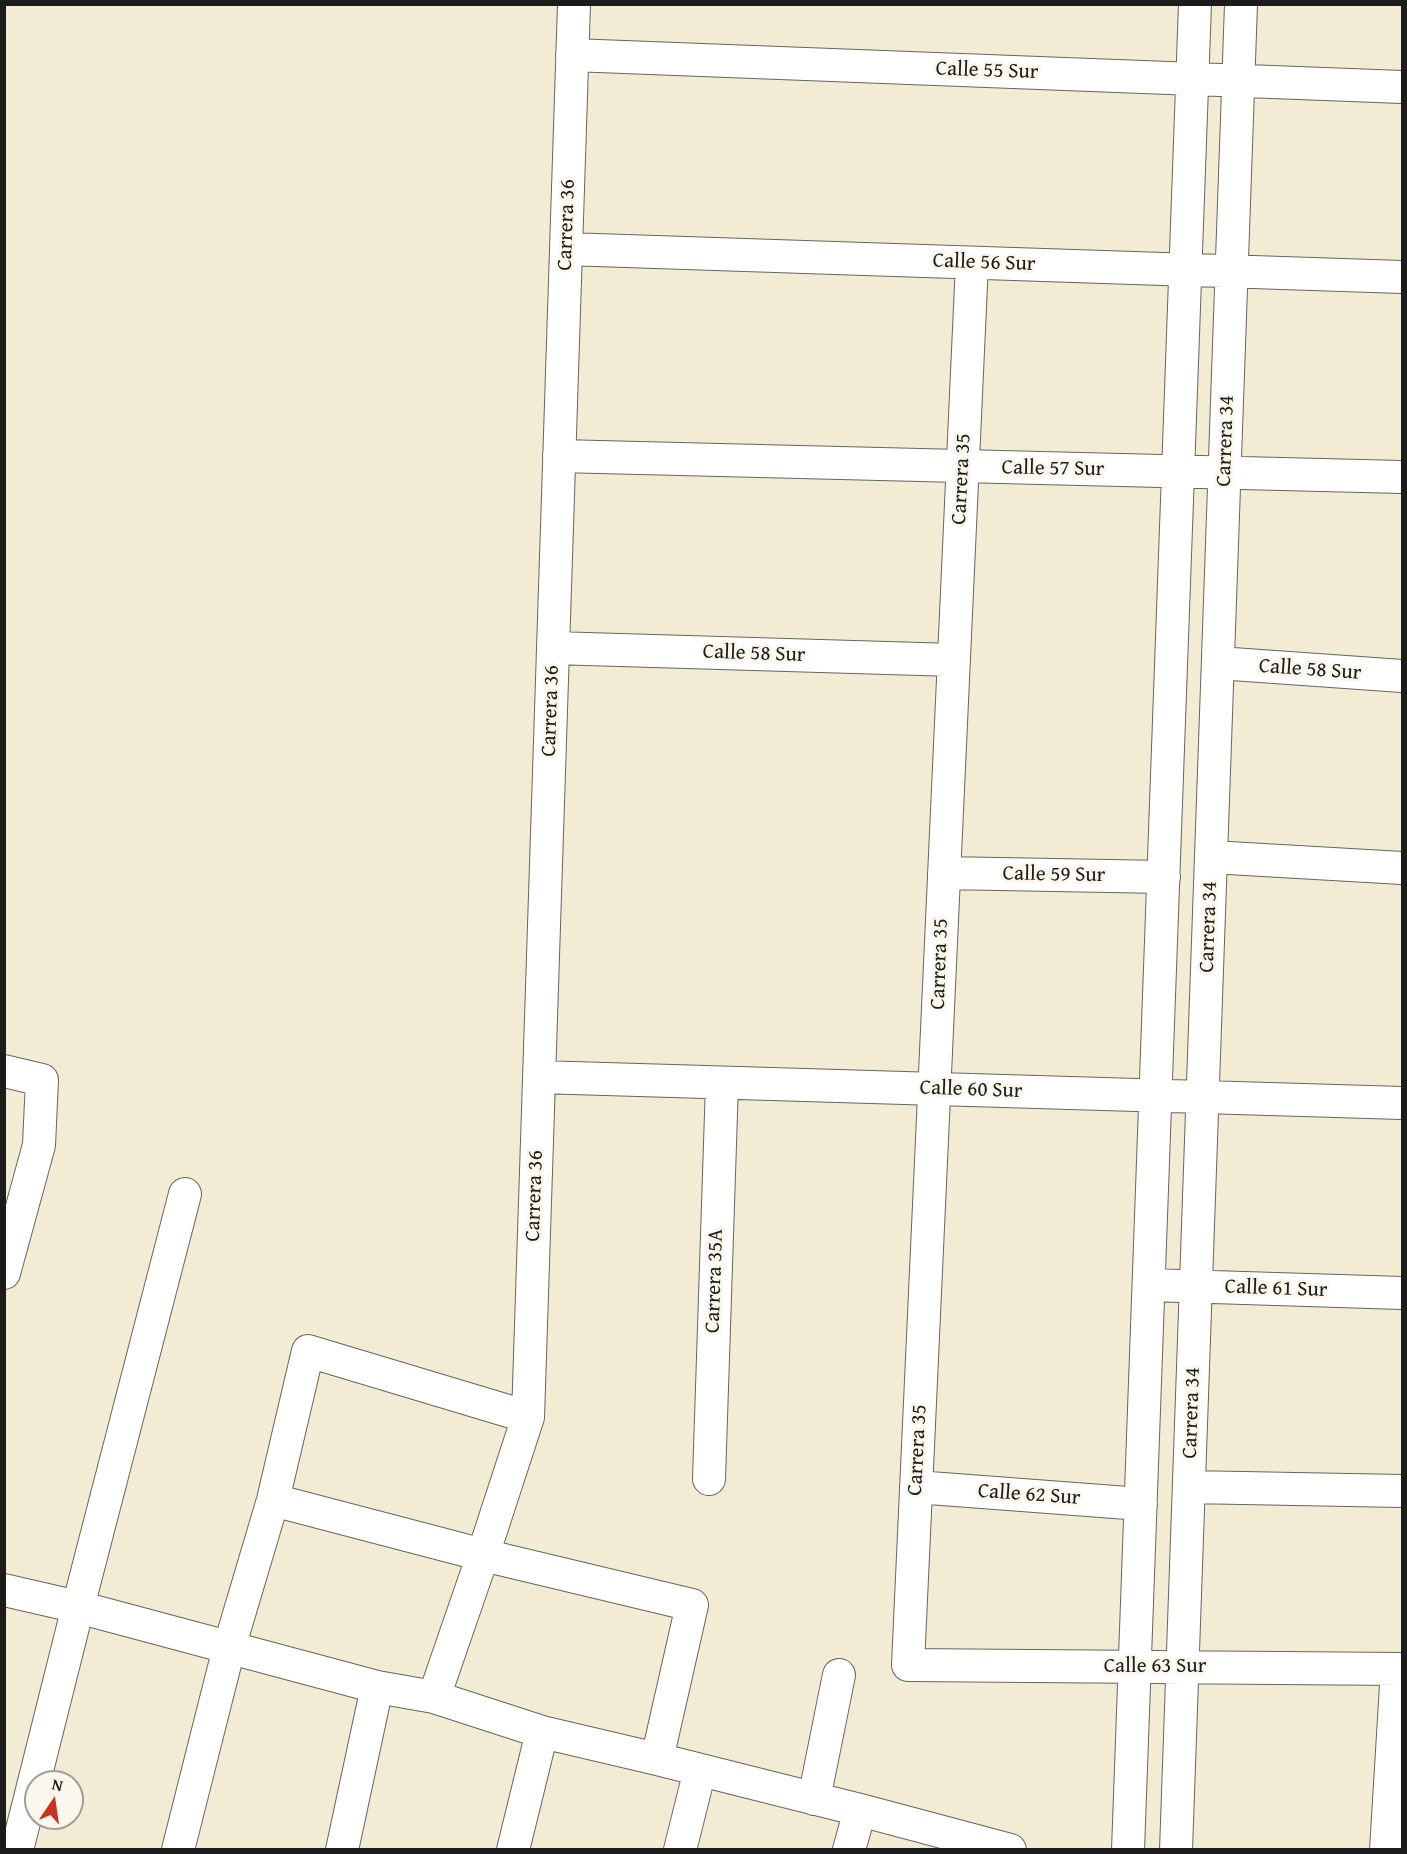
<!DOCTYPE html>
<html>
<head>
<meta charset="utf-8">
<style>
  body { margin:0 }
  #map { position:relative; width:1407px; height:1854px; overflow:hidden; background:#f2ecd4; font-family:"Gentium Book Plus",serif }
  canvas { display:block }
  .frame { position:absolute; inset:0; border:6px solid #1c1c1c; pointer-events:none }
  .north { position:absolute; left:24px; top:1770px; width:60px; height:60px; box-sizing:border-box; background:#fbf7ec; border:2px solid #a29f99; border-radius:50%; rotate:13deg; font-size:16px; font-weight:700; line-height:24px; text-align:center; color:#1c1c1c }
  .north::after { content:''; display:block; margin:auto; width:21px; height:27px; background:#c8321e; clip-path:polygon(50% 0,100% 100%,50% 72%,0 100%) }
</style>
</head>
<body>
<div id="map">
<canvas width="1407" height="1854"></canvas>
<div class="frame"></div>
<div class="north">N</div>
</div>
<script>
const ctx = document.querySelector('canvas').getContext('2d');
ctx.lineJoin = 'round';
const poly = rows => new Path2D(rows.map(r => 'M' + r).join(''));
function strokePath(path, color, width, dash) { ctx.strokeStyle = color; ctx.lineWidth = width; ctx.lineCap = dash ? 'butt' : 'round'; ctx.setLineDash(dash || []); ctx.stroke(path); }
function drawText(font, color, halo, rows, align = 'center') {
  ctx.font = font + ' "Gentium Book Plus",serif'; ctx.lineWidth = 6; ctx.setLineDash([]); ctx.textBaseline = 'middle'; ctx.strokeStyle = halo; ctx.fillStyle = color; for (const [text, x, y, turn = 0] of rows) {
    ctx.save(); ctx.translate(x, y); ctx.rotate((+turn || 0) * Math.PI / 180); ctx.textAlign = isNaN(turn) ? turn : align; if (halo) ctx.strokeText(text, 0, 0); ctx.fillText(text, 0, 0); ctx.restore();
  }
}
const minor = poly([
  [572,55,1402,87],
  [566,249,1402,277],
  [972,263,908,1665,1402,1669],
  [559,456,1402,477],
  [553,648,954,660],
  [1218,663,1402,676],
  [1211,857,1402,868],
  [944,873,1164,877],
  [4,1071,42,1080,39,1145,4,1273],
  [539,1077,1402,1103],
  [1149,1285,1402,1293],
  [709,1479,722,1083],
  [916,1487,1141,1504],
  [1189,1487,1402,1491],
  [273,1500,483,1555,528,1417,574,4],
  [4,1590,78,1607,185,1194],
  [657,1759,860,1810,849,1850],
  [814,1799,839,1675],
  [860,1810,1010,1850],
  [17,1850,78,1607,377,1687,434,1697,542,1732,657,1759,692,1605,483,1555,434,1697],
  [178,1850,229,1648,273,1500,308,1351,528,1417],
  [342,1850,377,1687],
  [513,1850,542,1732],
  [680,1850,700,1770],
  [1128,1850,1195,4],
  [1176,1850,1241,4],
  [1386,1850,1397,1669]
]);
const streetNames = [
  ["Calle 55 Sur",987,71,2],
  ["Carrera 36",567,225,-88],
  ["Calle 56 Sur",984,263,2],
  ["Carrera 34",1226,441,-88],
  ["Calle 57 Sur",1053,469,1],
  ["Carrera 35",962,479,-87],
  ["Calle 58 Sur",754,654,2],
  ["Calle 58 Sur",1310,670,4],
  ["Carrera 36",551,711,-88],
  ["Calle 59 Sur",1054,875,1],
  ["Carrera 34",1209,927,-88],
  ["Carrera 35",940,964,-88],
  ["Calle 60 Sur",971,1090,2],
  ["Carrera 36",535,1196,-88],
  ["Carrera 35A",715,1281,-88],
  ["Calle 61 Sur",1276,1289,2],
  ["Carrera 34",1192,1413,-88],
  ["Carrera 35",918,1450,-87],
  ["Calle 62 Sur",1029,1495,4],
  ["Calle 63 Sur",1155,1667]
];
strokePath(minor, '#67655c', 34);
strokePath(minor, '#fff', 32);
drawText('21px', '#1c1c1c', '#fbf7ec', streetNames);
</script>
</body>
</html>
